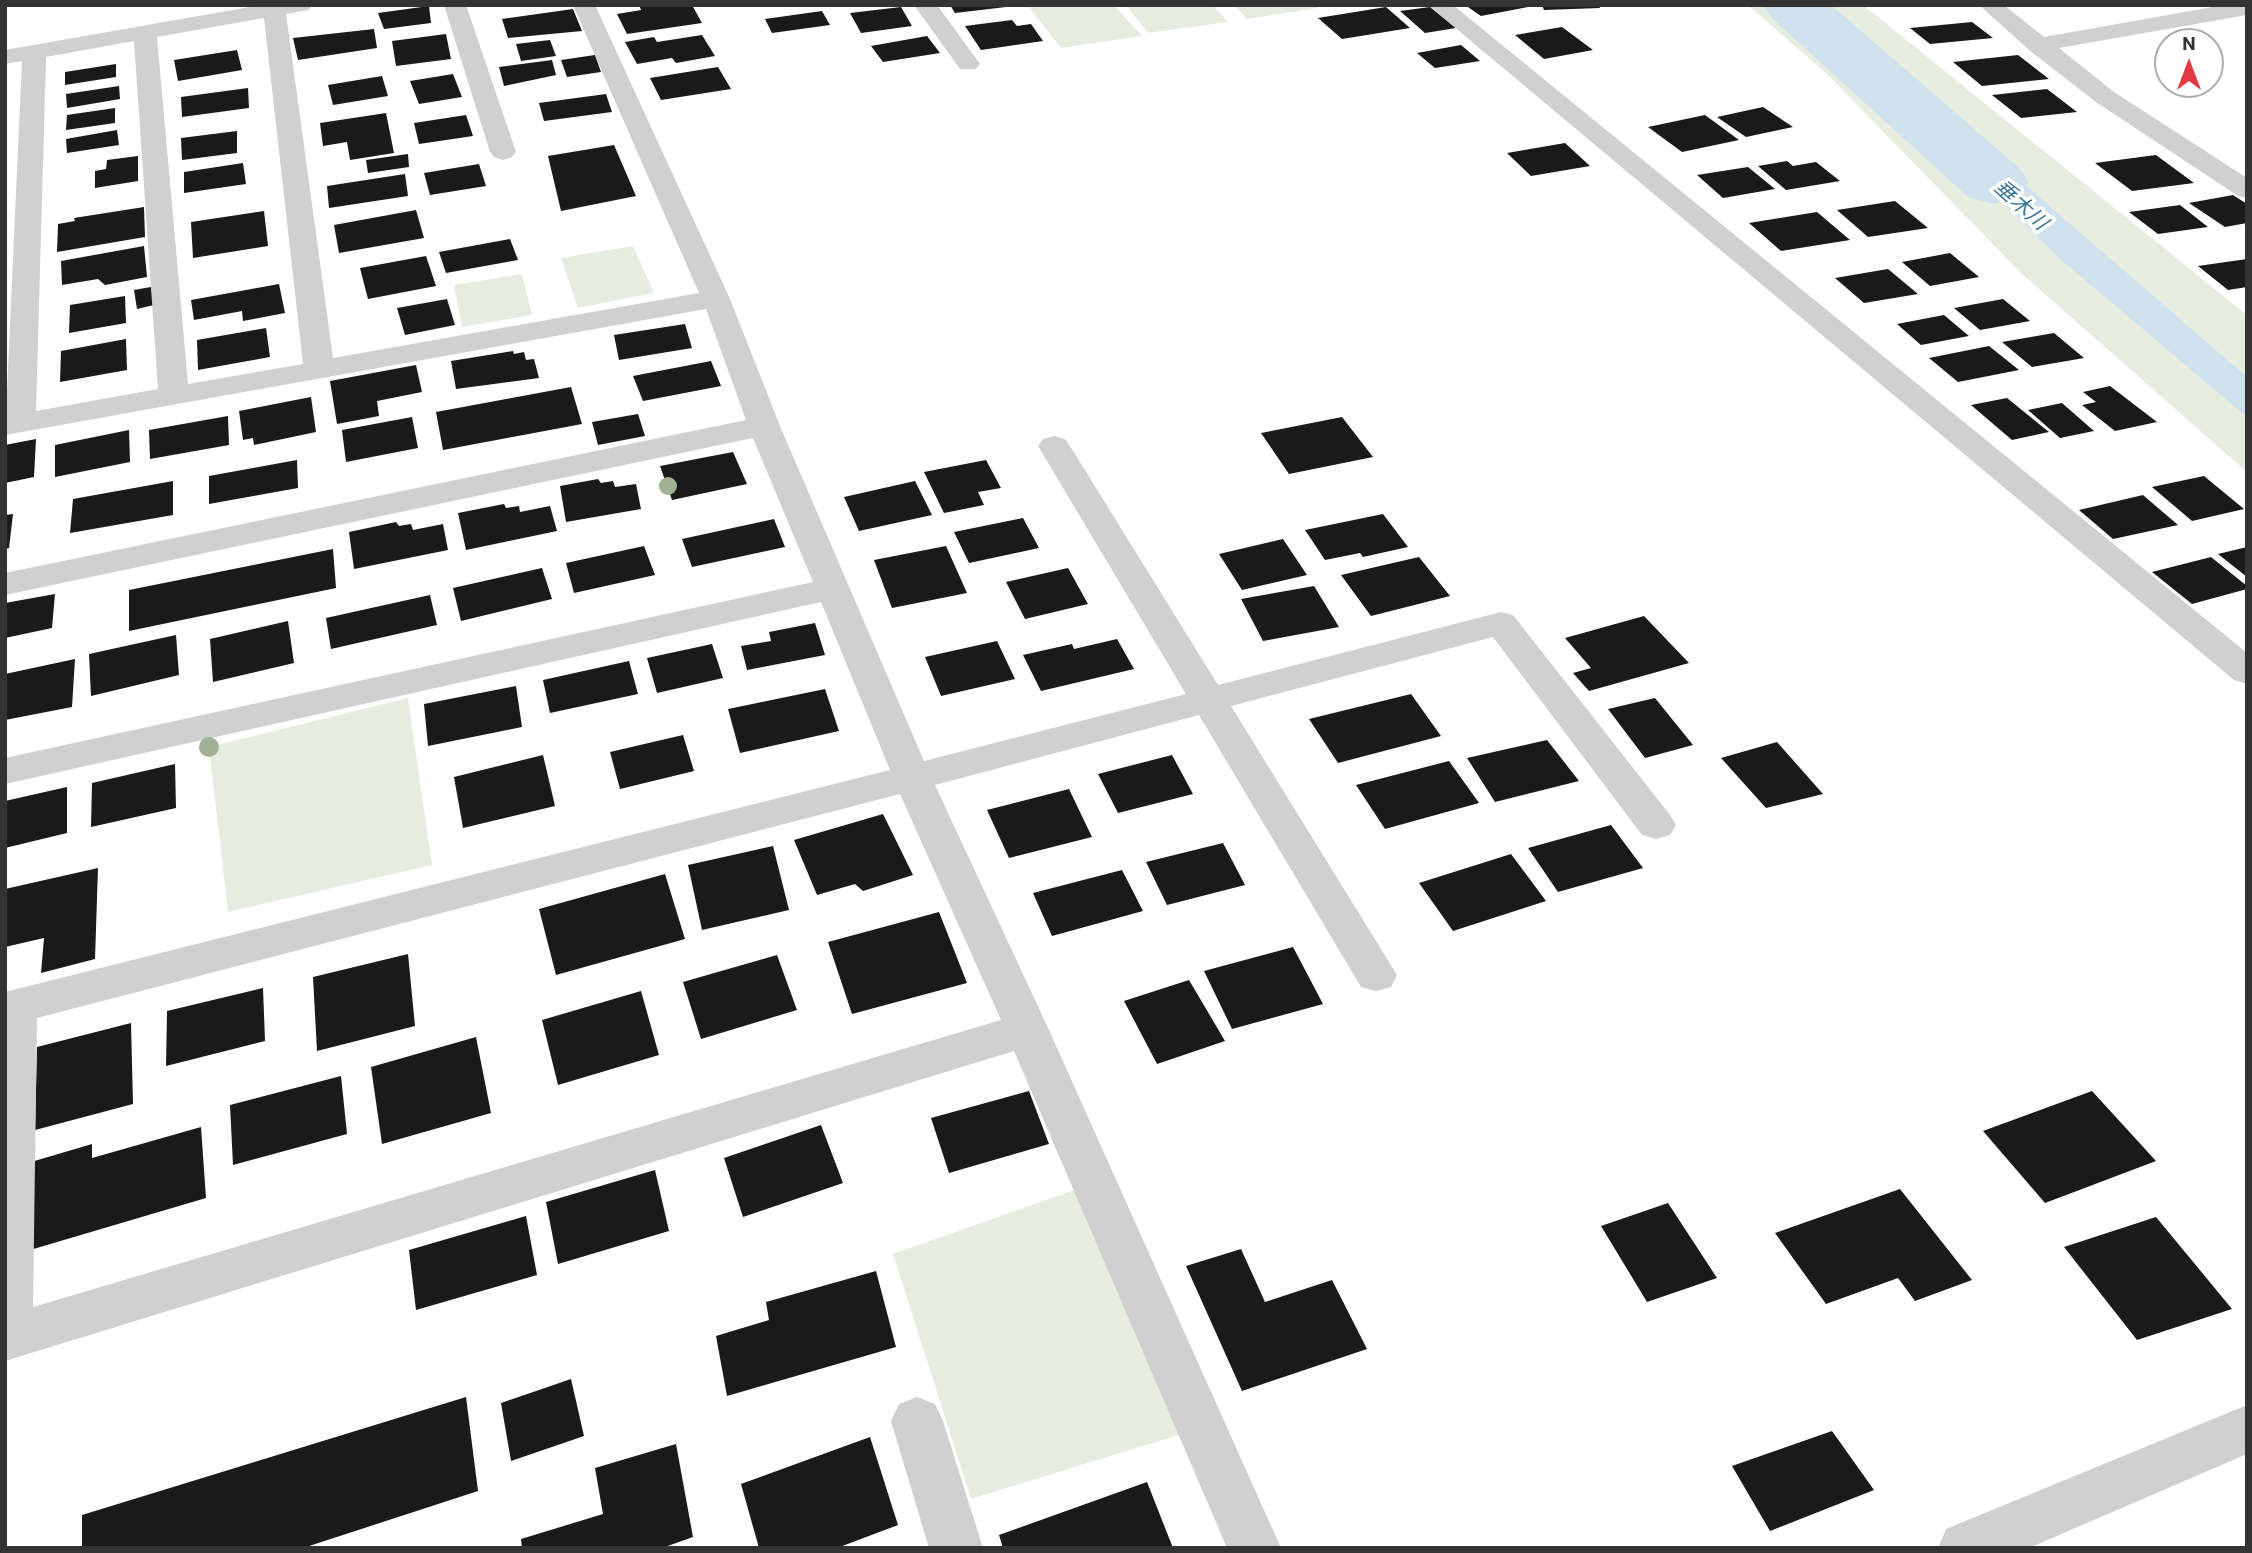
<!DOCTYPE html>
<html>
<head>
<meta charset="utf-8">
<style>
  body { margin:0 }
  #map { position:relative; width:2252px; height:1553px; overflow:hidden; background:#fff; font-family:Roboto,sans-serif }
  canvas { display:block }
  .frame { position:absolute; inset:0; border:7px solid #333; pointer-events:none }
  .north { position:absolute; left:2154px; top:28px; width:70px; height:70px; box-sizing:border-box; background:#fff; border:2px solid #adadad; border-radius:50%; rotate:0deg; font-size:19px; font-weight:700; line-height:28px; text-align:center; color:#333 }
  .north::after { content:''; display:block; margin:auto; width:24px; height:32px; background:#e63946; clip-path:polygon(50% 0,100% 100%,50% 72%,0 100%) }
</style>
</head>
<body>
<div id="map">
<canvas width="2252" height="1553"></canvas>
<div class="frame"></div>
<div class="north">N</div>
</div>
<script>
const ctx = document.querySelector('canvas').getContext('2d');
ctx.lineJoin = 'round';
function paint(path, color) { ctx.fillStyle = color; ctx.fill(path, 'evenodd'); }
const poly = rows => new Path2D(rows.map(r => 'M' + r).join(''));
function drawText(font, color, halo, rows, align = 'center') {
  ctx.font = font + ' Roboto,"Noto Sans JP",sans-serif'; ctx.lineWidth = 7; ctx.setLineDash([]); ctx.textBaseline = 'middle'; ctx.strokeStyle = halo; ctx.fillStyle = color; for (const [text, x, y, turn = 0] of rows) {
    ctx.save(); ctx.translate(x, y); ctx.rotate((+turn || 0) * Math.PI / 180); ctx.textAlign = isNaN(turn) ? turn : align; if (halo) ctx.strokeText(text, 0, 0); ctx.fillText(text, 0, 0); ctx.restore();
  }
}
const green = poly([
  [1027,5,1114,5,1142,36,1061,48],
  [1126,5,1213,5,1228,22,1148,33],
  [1234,5,1315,5,1318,8,1247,19],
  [1748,5,1863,5,2247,315,2247,472,2021,273,1827,74],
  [633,246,654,293,578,308,561,258],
  [522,274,532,315,462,327,454,285],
  [408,698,432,865,228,912,209,747],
  [1080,1188,1188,1432,971,1499,893,1254]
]);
const water = poly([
  [1837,44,2010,172,2247,377,2247,417,2059,258,1897,97]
]);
const river = poly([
  [1763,5,1831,5,2018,167,2029,182,2018,197,1993,204,1968,197,1772,18,1763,5]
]);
const building = poly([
  [639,5,692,5,702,23,627,34,617,14,641,10],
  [950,5,1006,5,1006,7,955,13],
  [1465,5,1525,5,1528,7,1481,16],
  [1542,5,1599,5,1600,8,1544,10],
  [429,6,431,23,384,29,378,13],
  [901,7,912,26,861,33,850,13],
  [1386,7,1410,28,1342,39,1318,18],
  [1430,7,1456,28,1425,33,1400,11],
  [573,9,582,31,508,38,502,19],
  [822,11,830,25,772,33,765,19],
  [1012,20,1017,26,1031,24,1043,41,981,50,965,26],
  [1972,22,1993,38,1930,44,1910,28],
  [1562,27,1593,50,1544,59,1515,35],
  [374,29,377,48,298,60,293,38],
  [446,34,451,59,396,66,392,41],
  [702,35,715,56,676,63,672,58,637,64,625,42,654,37,657,42],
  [927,36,940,53,883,62,871,46],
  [550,40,556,56,521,61,516,44],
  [1461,45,1480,61,1435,68,1417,53],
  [237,50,242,70,178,81,174,60],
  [595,55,601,72,567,77,561,60],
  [2018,55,2049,79,1982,86,1953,62],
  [552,60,556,75,504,86,499,67],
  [116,64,116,77,65,85,65,72],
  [718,67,731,89,661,100,650,78],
  [453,74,462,97,419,104,410,81],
  [382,76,388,96,333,105,328,85],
  [119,86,120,99,67,108,66,94],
  [248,88,249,108,182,117,181,97],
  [2047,89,2077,112,2021,118,1992,95],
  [606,94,612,112,544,121,539,103],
  [1763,107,1793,127,1746,137,1717,117],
  [115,108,115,123,66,130,67,115],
  [386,113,394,153,350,160,347,142,323,146,320,123],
  [466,115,473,136,419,144,414,123],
  [1705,115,1739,140,1682,152,1648,127],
  [117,130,119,145,67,153,66,139],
  [237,131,237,153,182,160,181,138],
  [1565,143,1590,166,1531,176,1507,153],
  [614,145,636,196,561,211,548,156],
  [408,154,409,167,368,173,366,160],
  [2156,155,2194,183,2132,191,2095,163],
  [138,156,138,181,95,188,95,171,106,169,107,160],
  [1787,161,1793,166,1816,162,1840,181,1786,190,1758,166],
  [243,163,246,184,184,193,184,172],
  [479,164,486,186,430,195,424,173],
  [1748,167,1775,189,1723,198,1697,175],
  [405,174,408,196,329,208,327,186],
  [2233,195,2247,204,2247,223,2225,227,2189,203],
  [1895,201,1928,228,1868,237,1837,210],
  [2180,205,2208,227,2158,234,2129,212],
  [144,207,145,237,57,252,58,224,75,221,74,218],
  [416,210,424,238,339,253,334,225],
  [264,211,268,246,193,258,191,222],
  [1817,212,1850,240,1781,251,1749,223],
  [510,239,518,260,446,273,439,252],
  [144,246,147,277,105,285,98,279,62,285,61,261],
  [1950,253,1979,277,1930,286,1902,262],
  [426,256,436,286,368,299,360,268],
  [2247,259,2247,287,2228,290,2198,266],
  [1888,269,1918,294,1864,303,1835,278],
  [279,284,285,313,243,321,242,311,194,320,191,300],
  [151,287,154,305,137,309,134,290],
  [125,296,126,323,69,333,70,305],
  [447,299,455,325,405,335,397,308],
  [2003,299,2030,321,1980,330,1954,308],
  [1944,315,1969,336,1921,345,1897,324],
  [685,324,692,348,619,360,614,335],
  [266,328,270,357,198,370,197,340],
  [2054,333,2084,358,2032,367,2002,342],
  [126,339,127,370,60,382,61,351],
  [1989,346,2019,370,1958,382,1929,358],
  [513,351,514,354,524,352,526,360,534,359,539,378,456,389,451,361],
  [711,361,721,386,643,401,633,376],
  [416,365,422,392,377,401,379,416,337,424,330,381],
  [2110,386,2157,422,2115,431,2082,405,2096,402,2083,392],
  [571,387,582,424,443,450,436,412],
  [311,397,316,432,254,445,253,438,243,440,239,411],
  [2007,398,2049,432,2012,440,1971,405],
  [2062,403,2094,431,2060,438,2028,410],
  [638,414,645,436,598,445,592,422],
  [228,416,229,445,150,459,149,430],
  [412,417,418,448,346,462,342,430],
  [1342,417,1373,457,1289,474,1261,433],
  [129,430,130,462,55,477,55,445],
  [36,439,34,477,5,483,5,445],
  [733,452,747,484,672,500,660,466],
  [297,460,298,488,209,504,209,476],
  [986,460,1001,488,978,492,984,505,944,513,924,472],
  [2204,476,2244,509,2192,521,2152,487],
  [598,479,601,483,613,481,615,487,636,484,641,509,566,522,560,486],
  [173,481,173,515,70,533,73,499],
  [915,481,932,515,859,531,844,497],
  [2143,495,2178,525,2113,539,2079,510],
  [504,504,506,508,519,506,520,512,550,506,557,531,466,550,458,513],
  [13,514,9,548,5,549,5,515],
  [1383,514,1408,547,1363,557,1360,553,1325,560,1305,530],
  [1023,518,1039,548,969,563,954,532],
  [774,519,785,547,692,567,682,539],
  [396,522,399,526,411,524,413,530,443,524,448,550,354,569,349,532],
  [1283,539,1307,575,1242,590,1219,554],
  [644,546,655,575,574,593,566,563],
  [946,546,967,593,892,608,874,560],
  [2247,547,2247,577,2218,554],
  [333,549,336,588,129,631,129,590],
  [1419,557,1450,596,1371,616,1341,575],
  [2211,557,2247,586,2247,589,2192,604,2152,572],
  [542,568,552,599,461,621,453,588],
  [1068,568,1088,604,1025,619,1006,582],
  [1314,586,1339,627,1263,641,1241,599],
  [55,594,52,628,5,638,5,603],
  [430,595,437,625,331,649,326,618],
  [1644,616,1689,663,1589,691,1573,673,1591,668,1565,638],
  [288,621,294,663,213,682,210,639],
  [815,623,825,655,747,670,741,646,771,641,769,632],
  [176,635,179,675,91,696,89,654],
  [1117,639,1134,669,1041,691,1023,655,1072,644,1074,649],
  [997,641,1015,679,941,696,925,657],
  [712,644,723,678,657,693,647,658],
  [75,659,72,707,5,720,5,674],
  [629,661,638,694,550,713,543,680],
  [516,686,522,727,428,746,424,704],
  [825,689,839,731,740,753,728,709],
  [1411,694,1441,736,1338,763,1309,719],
  [1655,698,1693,745,1645,758,1608,709],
  [683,735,694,771,620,789,610,752],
  [1547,740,1579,781,1495,802,1467,758],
  [1777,742,1823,794,1766,808,1721,758],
  [543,755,555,806,463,828,454,777],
  [1172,755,1193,794,1118,813,1098,774],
  [1449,761,1479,803,1385,829,1356,785],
  [175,764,176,808,91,827,92,783],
  [67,787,67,833,5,848,5,801],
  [1069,789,1092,837,1009,858,987,810],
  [883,814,913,875,863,891,855,884,817,895,794,840],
  [1611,825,1643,868,1558,892,1528,848],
  [1223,843,1245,885,1167,905,1146,862],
  [773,846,789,910,702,930,688,865],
  [1511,854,1546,901,1453,931,1419,883],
  [98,868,95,959,41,973,44,938,5,947,5,889],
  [1122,870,1143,911,1052,936,1033,893],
  [665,874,685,939,556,975,539,909],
  [939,912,967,983,852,1014,828,942],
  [1293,947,1323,1004,1232,1029,1204,971],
  [408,954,415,1026,317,1051,313,977],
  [777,955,797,1010,701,1039,683,982],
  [1189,980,1225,1041,1157,1064,1124,1001],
  [263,988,265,1041,166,1066,167,1011],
  [641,991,659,1055,558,1085,542,1020],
  [131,1023,133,1104,35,1130,37,1047],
  [476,1037,491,1113,382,1144,371,1067],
  [341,1076,347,1134,233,1165,230,1105],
  [1029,1091,1049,1144,949,1173,931,1118],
  [2092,1091,2156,1161,2045,1203,1983,1131],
  [821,1125,843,1183,743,1217,724,1158],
  [201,1127,206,1198,30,1250,31,1162,92,1144,92,1158],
  [655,1170,669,1231,558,1264,546,1202],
  [1900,1189,1972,1280,1915,1301,1898,1278,1826,1304,1775,1233],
  [1668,1203,1717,1278,1647,1302,1601,1226],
  [526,1216,537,1275,416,1310,409,1250],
  [2156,1217,2232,1309,2137,1340,2064,1247],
  [1241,1249,1265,1302,1332,1280,1367,1349,1242,1391,1186,1266],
  [876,1271,896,1347,727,1396,716,1336,769,1320,766,1302],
  [571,1379,584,1436,511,1461,501,1403],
  [466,1397,478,1491,303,1548,82,1548,82,1515],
  [1832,1431,1874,1490,1770,1531,1732,1466],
  [870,1437,898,1525,837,1548,759,1548,741,1484],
  [676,1444,693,1537,662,1548,522,1548,521,1539,603,1514,595,1468],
  [1147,1482,1173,1548,1003,1548,999,1535]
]);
const minor = poly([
  [261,5,312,5,309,10,286,14,333,358,699,293,573,5,595,5,730,299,780,426,924,761,1186,694,1038,446,1043,439,1054,436,1065,439,1070,446,1218,685,1501,612,1513,615,1670,815,1676,825,1670,835,1656,839,1642,835,1493,637,1231,706,1397,975,1391,987,1376,991,1361,987,1199,715,935,785,1049,1030,1281,1548,1227,1548,1014,1051,5,1361,5,992,890,770,821,602,5,784,5,758,813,582,753,438,5,595,5,573,746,420,706,309,5,435,22,61,5,64,5,50,261,5],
  [264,18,303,364,188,384,157,37,264,18],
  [134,41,158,389,36,411,46,57,134,41],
  [900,794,1001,1020,33,1307,37,1018,900,794],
  [444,5,466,5,516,152,512,157,503,160,494,157,490,152,444,5],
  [914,5,937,5,980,64,976,69,960,69,914,5],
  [1428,5,1453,5,2247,653,2247,684,2234,680,1428,5],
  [1979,5,2004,5,2044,37,2224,5,2247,5,2247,15,2059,48,2114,92,2247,178,2247,198,2238,196,2096,102,2029,50,1979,5],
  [917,1397,935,1404,943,1421,983,1548,929,1548,891,1421,899,1404,917,1397],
  [2247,1405,2247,1454,2029,1548,1938,1548,1946,1529,2247,1405]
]);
const trees = [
  [668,486,9],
  [209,747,10]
];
const farWaternames = [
  ["垂木川",2020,206,42]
];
paint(green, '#e6ecdf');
paint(water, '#cfe2ee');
paint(river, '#cfe2ee');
paint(building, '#1a1a1a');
paint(minor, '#d0d0d0');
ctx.fillStyle = '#a2b095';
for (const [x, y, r] of trees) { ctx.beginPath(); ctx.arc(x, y, r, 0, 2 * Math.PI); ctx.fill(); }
drawText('italic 21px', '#3f7597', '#fff', farWaternames);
</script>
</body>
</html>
